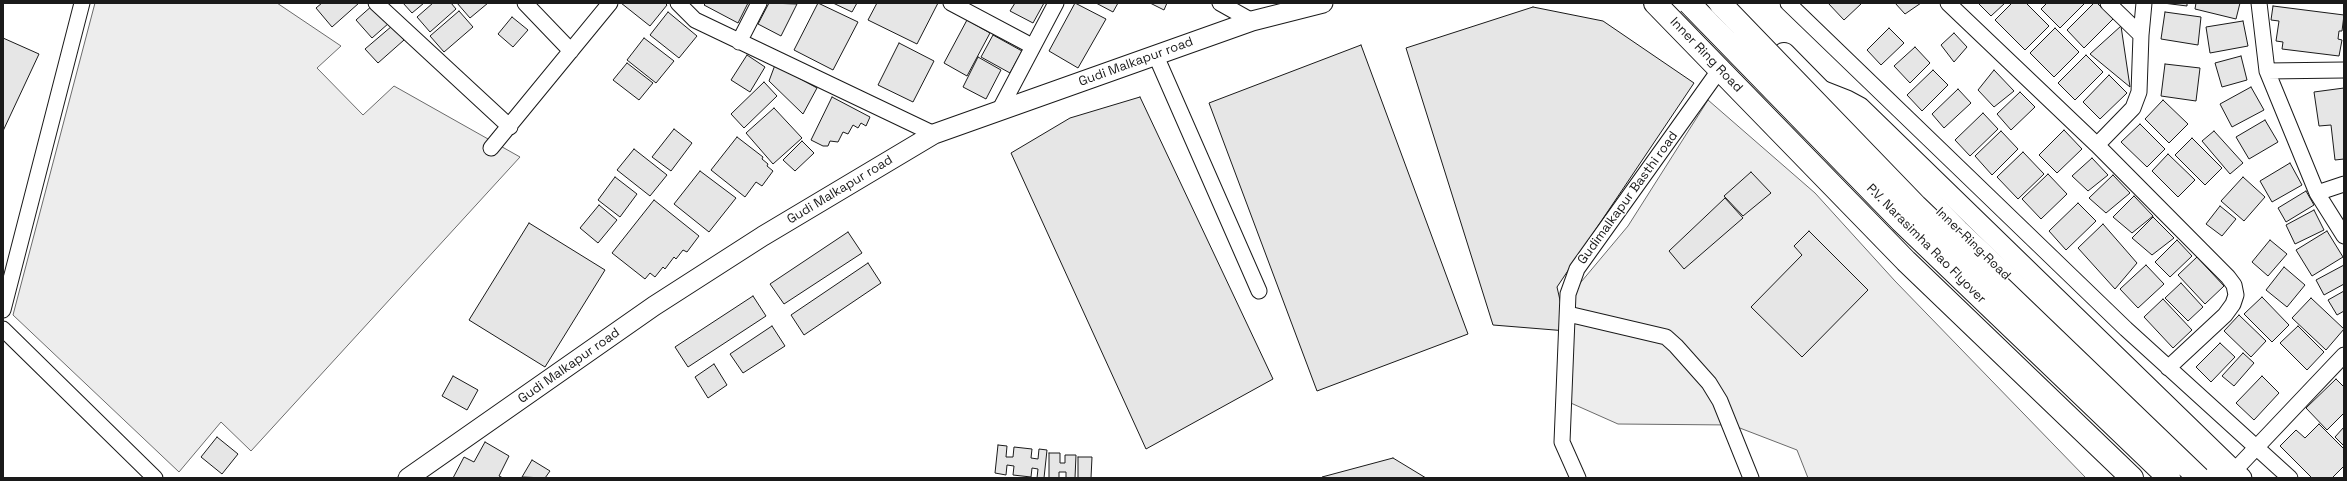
<!DOCTYPE html>
<html>
<head>
<meta charset="utf-8">
<style>
  body { margin:0 }
  #map { position:relative; width:2347px; height:481px; overflow:hidden; background:#fff; font-family:"Space Grotesk",sans-serif }
  canvas { display:block }
  .frame { position:absolute; inset:0; border:4px solid #1a1a1a; pointer-events:none }
</style>
</head>
<body>
<div id="map">
<canvas width="2347" height="481"></canvas>
<div class="frame"></div>
</div>
<script>
const ctx = document.querySelector('canvas').getContext('2d');
ctx.lineJoin = 'round';
function paint(path, color) { ctx.fillStyle = color; ctx.fill(path, 'evenodd'); }
const poly = rows => new Path2D(rows.map(r => 'M' + r).join(''));
function strokePath(path, color, width, dash) { ctx.strokeStyle = color; ctx.lineWidth = width; ctx.lineCap = dash ? 'butt' : 'round'; ctx.setLineDash(dash || []); ctx.stroke(path); }
function drawText(font, color, halo, rows, align = 'center') {
  ctx.font = font + ' "Space Grotesk",sans-serif'; ctx.lineWidth = 3; ctx.setLineDash([]); ctx.textBaseline = 'middle'; ctx.strokeStyle = halo; ctx.fillStyle = color; for (const [text, x, y, turn = 0] of rows) {
    ctx.save(); ctx.translate(x, y); ctx.rotate((+turn || 0) * Math.PI / 180); ctx.textAlign = isNaN(turn) ? turn : align; if (halo) ctx.strokeText(text, 0, 0); ctx.fillText(text, 0, 0); ctx.restore();
  }
}
const built = poly([
  [95,3,277,3,341,46,317,68,363,115,394,86,520,157,251,451,221,422,179,472,13,315,95,3],
  [1708,100,1815,193,1895,281,2086,478,1808,478,1797,450,1732,425,1618,424,1564,400,1576,288,1628,226,1708,100]
]);
const building = poly([
  [322,3,359,3,332,27,316,8,322,3],
  [403,3,424,3,412,13,403,3],
  [433,3,451,3,456,9,430,32,417,17,433,3],
  [457,3,488,3,470,18,457,3],
  [621,3,665,3,667,5,650,26,621,3],
  [706,3,748,3,738,23,704,5,706,3],
  [769,3,797,4,781,36,758,24,769,3],
  [818,3,858,22,833,70,794,50,818,3],
  [833,3,857,3,852,12,833,3],
  [877,3,938,3,917,44,868,20,877,3],
  [1015,3,1044,3,1033,23,1010,11,1015,3],
  [1075,3,1106,19,1078,68,1049,51,1075,3],
  [1096,3,1118,3,1113,12,1096,3],
  [1150,3,1167,3,1164,10,1150,3],
  [1828,3,1862,3,1844,20,1828,3],
  [1895,3,1921,3,1905,14,1895,3],
  [1978,3,2005,3,1991,16,1978,3],
  [2012,3,2026,3,2049,26,2025,50,1995,20,2012,3],
  [2047,3,2085,3,2060,28,2041,9,2047,3],
  [2094,3,2097,3,2113,19,2084,48,2067,30,2094,3],
  [2163,3,2187,3,2187,6,2163,3],
  [2196,3,2240,3,2236,19,2195,9,2196,3],
  [373,5,389,23,372,38,356,20,373,5],
  [2273,6,2344,15,2342,31,2339,31,2338,39,2342,40,2339,56,2282,49,2283,42,2276,41,2279,21,2271,20,2273,6],
  [1533,7,1603,21,1694,83,1557,287,1567,331,1493,325,1406,48,1533,7],
  [459,11,473,27,444,52,430,36,459,11],
  [668,12,697,36,679,58,650,35,668,12],
  [2165,12,2201,17,2198,45,2161,39,2165,12],
  [512,17,528,30,513,47,498,34,512,17],
  [967,20,990,33,967,76,944,63,967,20],
  [2243,21,2248,46,2210,53,2206,27,2243,21],
  [392,26,404,40,378,63,365,49,392,26],
  [2121,26,2130,87,2090,54,2121,26],
  [1889,28,1904,43,1881,65,1867,50,1889,28],
  [2055,28,2079,52,2054,77,2030,53,2055,28],
  [1954,33,1967,47,1954,62,1941,45,1954,33],
  [993,35,1022,51,1010,73,981,57,993,35],
  [3,38,39,54,3,131,3,38],
  [644,38,674,61,656,83,627,60,644,38],
  [899,43,934,61,913,102,878,85,899,43],
  [1361,45,1468,334,1317,391,1209,103,1361,45],
  [1915,47,1930,63,1910,83,1894,66,1915,47],
  [747,55,765,67,750,92,731,80,747,55],
  [2086,55,2103,72,2075,100,2058,83,2086,55],
  [2241,56,2247,80,2222,87,2215,63,2241,56],
  [978,57,1001,70,986,99,963,87,978,57],
  [627,63,653,83,639,100,613,80,627,63],
  [2165,64,2200,68,2196,101,2161,96,2165,64],
  [775,65,817,88,803,114,769,81,775,65],
  [1933,70,1948,85,1922,111,1907,95,1933,70],
  [1994,70,2014,91,1994,107,1978,90,1994,70],
  [2109,75,2127,93,2100,119,2083,102,2109,75],
  [764,82,777,96,744,128,731,114,764,82],
  [2251,87,2264,110,2232,127,2220,104,2251,87],
  [2344,88,2344,159,2335,160,2331,125,2319,126,2314,92,2344,88],
  [1958,89,1971,103,1944,128,1932,114,1958,89],
  [2020,92,2035,107,2011,130,1997,114,2020,92],
  [832,97,870,117,866,126,861,123,858,128,853,125,848,134,843,132,838,142,830,141,828,146,823,146,811,140,832,97],
  [1140,97,1273,379,1146,449,1011,153,1070,118,1140,97],
  [2163,100,2188,124,2169,143,2145,119,2163,100],
  [774,108,802,138,773,164,746,133,774,108],
  [1983,113,1998,129,1970,156,1955,140,1983,113],
  [2265,120,2278,142,2249,159,2236,137,2265,120],
  [2140,124,2165,149,2147,167,2121,142,2140,124],
  [674,129,692,143,671,171,652,157,674,129],
  [2064,130,2082,149,2057,173,2039,155,2064,130],
  [2001,131,2018,149,1992,175,1975,156,2001,131],
  [2214,131,2243,163,2230,174,2202,141,2214,131],
  [737,137,763,157,762,159,768,164,767,166,773,171,762,186,756,182,745,197,711,170,737,137],
  [2192,138,2222,168,2205,185,2175,155,2192,138],
  [802,141,814,153,795,171,783,160,802,141],
  [634,149,667,175,650,196,617,170,634,149],
  [2023,152,2044,174,2018,199,1997,177,2023,152],
  [2168,154,2195,180,2178,197,2152,171,2168,154],
  [2092,158,2108,175,2088,191,2072,176,2092,158],
  [2290,163,2302,185,2272,202,2260,181,2290,163],
  [700,171,736,198,709,232,674,204,700,171],
  [1751,172,1771,193,1743,216,1724,196,1751,172],
  [2048,174,2067,194,2041,219,2022,199,2048,174],
  [2113,175,2130,193,2106,213,2089,198,2113,175],
  [615,177,637,194,620,217,598,200,615,177],
  [2243,177,2265,197,2244,221,2221,201,2243,177],
  [2306,191,2314,205,2286,222,2278,208,2306,191],
  [2134,196,2153,216,2132,233,2113,217,2134,196],
  [1725,198,1743,218,1684,269,1669,251,1725,198],
  [654,200,699,236,687,252,683,250,676,259,674,257,665,269,663,267,655,277,650,273,645,279,612,253,654,200],
  [2078,203,2096,221,2066,250,2049,231,2078,203],
  [599,205,617,220,598,243,580,228,599,205],
  [2220,206,2236,219,2222,236,2206,224,2220,206],
  [2314,210,2324,230,2295,244,2286,225,2314,210],
  [2153,217,2174,238,2152,255,2132,238,2153,217],
  [529,223,605,270,545,367,469,320,529,223],
  [2103,224,2137,263,2115,289,2078,248,2103,224],
  [1809,231,1868,290,1802,357,1751,307,1802,255,1794,246,1809,231],
  [2327,231,2343,257,2312,276,2296,250,2327,231],
  [848,232,862,253,784,304,770,284,848,232],
  [2177,240,2192,256,2170,277,2155,262,2177,240],
  [2270,240,2287,254,2268,276,2252,262,2270,240],
  [2197,257,2224,286,2205,304,2178,275,2197,257],
  [868,263,881,283,804,335,791,315,868,263],
  [2146,265,2164,284,2138,308,2120,289,2146,265],
  [2344,265,2344,284,2324,295,2316,280,2344,265],
  [2284,267,2305,285,2287,307,2266,290,2284,267],
  [2181,283,2203,307,2188,321,2165,298,2181,283],
  [2344,291,2344,311,2337,315,2328,300,2344,291],
  [753,296,766,316,688,367,675,347,753,296],
  [2262,297,2289,325,2272,342,2244,314,2262,297],
  [2311,298,2344,329,2326,350,2292,318,2311,298],
  [2163,299,2192,330,2173,348,2144,317,2163,299],
  [2239,315,2266,341,2251,357,2224,331,2239,315],
  [772,326,785,346,743,373,730,354,772,326],
  [2298,326,2324,352,2307,370,2280,343,2298,326],
  [2220,343,2235,357,2211,382,2196,367,2220,343],
  [2243,353,2254,363,2234,386,2222,376,2243,353],
  [714,364,727,385,708,398,695,377,714,364],
  [453,376,478,390,467,410,442,396,453,376],
  [2262,376,2279,393,2254,420,2236,403,2262,376],
  [2336,379,2344,387,2344,413,2327,430,2306,408,2336,379],
  [2319,424,2344,449,2344,466,2332,478,2312,478,2280,446,2296,430,2305,438,2319,424],
  [2344,427,2344,446,2335,437,2344,427],
  [217,437,238,454,222,474,201,457,217,437],
  [485,442,509,456,499,476,503,478,453,478,464,457,474,462,485,442],
  [998,445,1007,446,1006,457,1013,457,1014,447,1032,449,1031,458,1038,459,1039,449,1047,450,1044,478,1037,478,1038,469,1032,468,1031,477,1013,475,1014,466,1007,465,1006,475,995,473,998,445],
  [1049,453,1060,453,1060,463,1065,463,1065,455,1076,455,1075,478,1066,478,1066,472,1059,472,1059,478,1049,478,1049,453],
  [1078,457,1092,457,1091,478,1078,478,1078,457],
  [1393,458,1426,478,1321,478,1322,477,1393,458],
  [532,460,550,471,545,478,522,477,532,460]
]);
const minor = poly([
  [376,3,510,127],
  [525,3,571,51],
  [678,3,695,20,934,134],
  [951,3,1032,46],
  [1220,3,1252,21],
  [1788,3,2126,329,2290,478],
  [1948,3,2097,145,2228,277,2234,285,2236,295,2233,304,2225,315,2168,368],
  [2259,3,2267,71,2317,193,2344,236],
  [2141,35,2144,3],
  [739,42,759,3],
  [1156,56,1259,291],
  [2267,71,2344,70],
  [999,111,1056,3],
  [2097,145,2133,108,2139,92,2141,35,2108,3],
  [491,148,610,3],
  [2317,193,2344,184],
  [3,310,82,3],
  [1568,314,1666,337,1676,346,1709,383,1720,401,1751,478],
  [3,329,155,478],
  [2234,471,2344,355],
  [1578,478,1562,442,1568,294,1577,269,1720,69]
]);
const tertiary = poly([
  [1819,89,1847,100,1860,107,2242,478],
  [408,478,654,306,763,236,934,134,1252,21,1323,3]
]);
const primary = poly([
  [1655,3,1906,261,2132,478],
  [1784,54,1958,231,2220,478]
]);
const motorwayBridge = poly([
  [1689,3,1901,221,2169,478],
  [1720,3,1916,206,2199,478]
]);
const streetNames = [
  ["Inner Ring Road",1706,55,46],
  ["Gudi Malkapur road",1136,62,-20],
  ["Gudi Malkapur road",840,190,-31],
  ["Gudimalkapur Basthi road",1628,198,-54],
  ["P.V. Narasimha Rao Flyover",1926,244,45],
  ["Inner Ring Road",1973,244,44],
  ["Gudi Malkapur road",569,366,-35]
];
paint(built, '#ededed');
strokePath(built, '#6a6a6a', 1);
paint(building, '#e6e6e6');
strokePath(building, '#1a1a1a', 1);
strokePath(minor, '#1a1a1a', 17);
strokePath(tertiary, '#1a1a1a', 21);
strokePath(primary, '#1a1a1a', 24);
strokePath(minor, '#fff', 15);
strokePath(tertiary, '#fff', 19);
strokePath(primary, '#fff', 22);
strokePath(motorwayBridge, '#1a1a1a', 24, []);
strokePath(motorwayBridge, '#fff', 22);
drawText('13px', '#1a1a1a', '#fff', streetNames);
</script>
</body>
</html>
